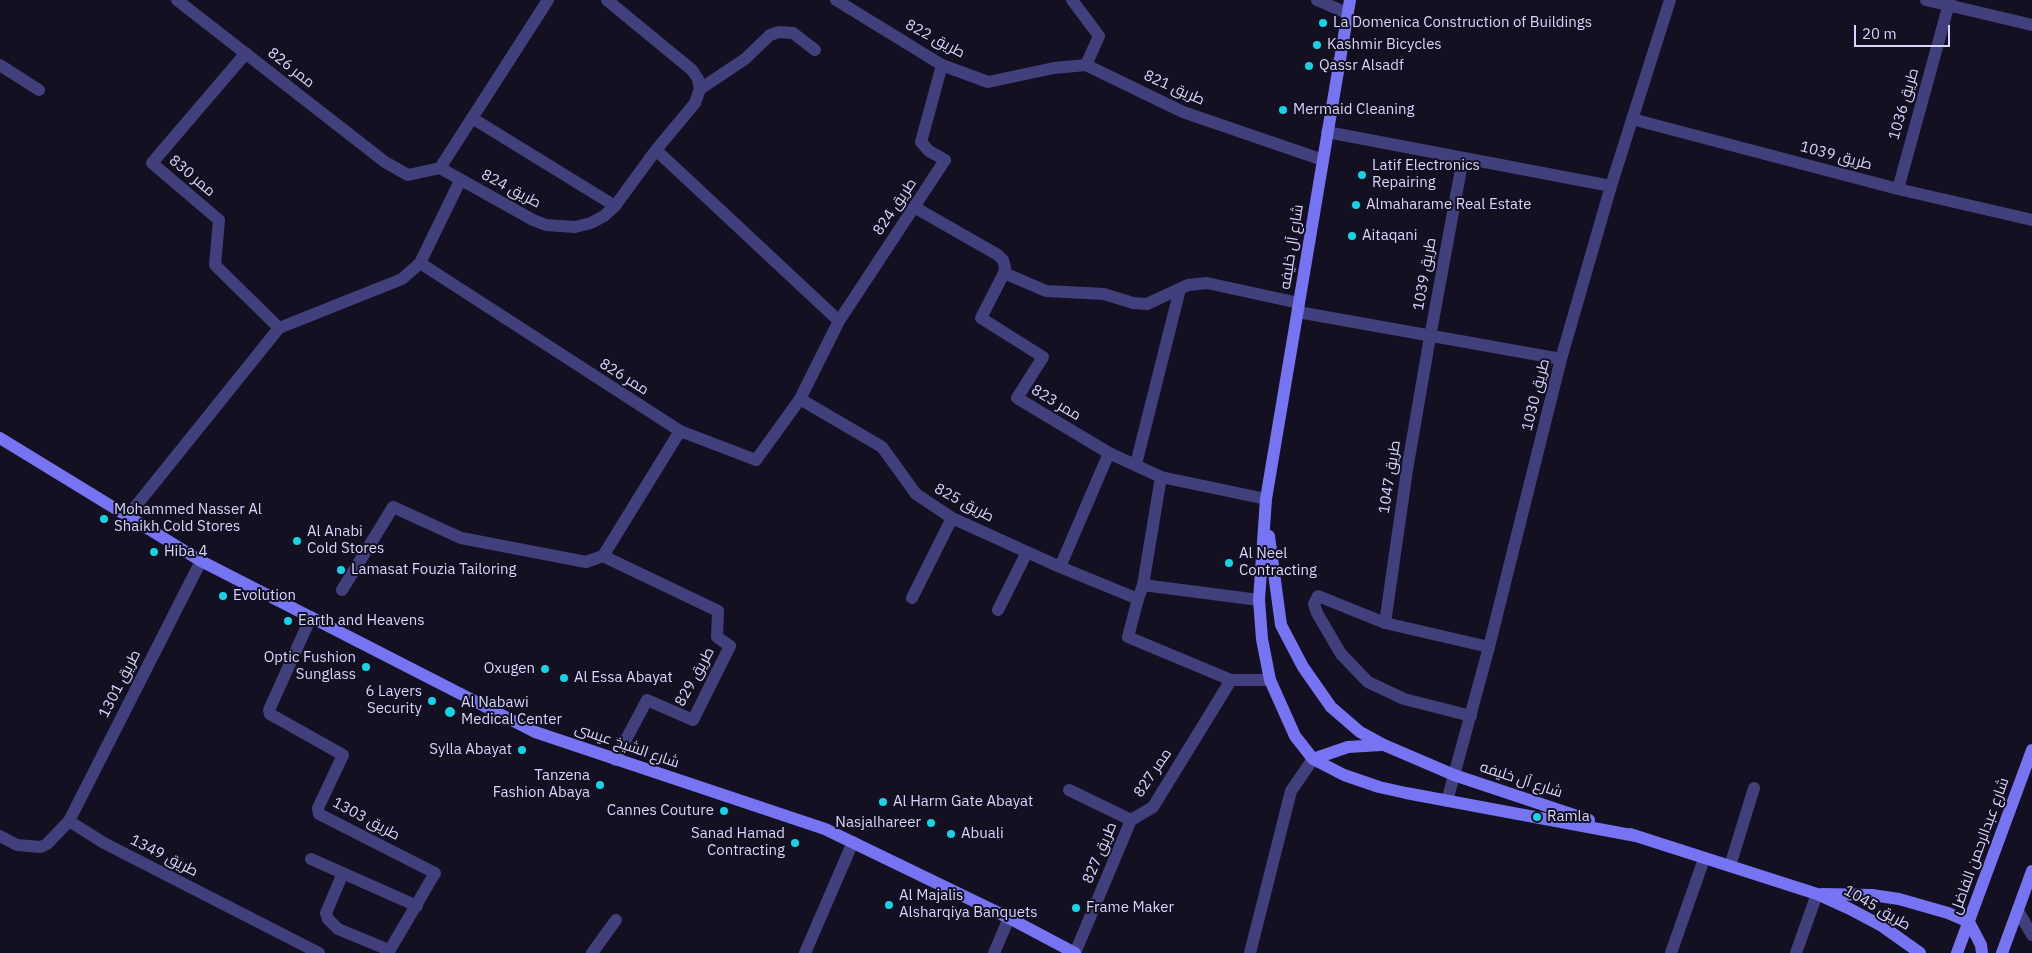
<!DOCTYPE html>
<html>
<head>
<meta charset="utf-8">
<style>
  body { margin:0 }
  #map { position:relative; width:2032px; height:953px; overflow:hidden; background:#131021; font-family:"IBM Plex Sans",sans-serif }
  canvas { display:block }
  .scale { position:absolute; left:1854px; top:25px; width:96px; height:22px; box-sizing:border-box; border:2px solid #d8d4fb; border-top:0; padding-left:6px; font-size:15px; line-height:18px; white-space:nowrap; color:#d8d4fb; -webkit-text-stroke:4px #131021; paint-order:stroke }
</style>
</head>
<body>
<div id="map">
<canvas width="2032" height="953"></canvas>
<div class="scale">20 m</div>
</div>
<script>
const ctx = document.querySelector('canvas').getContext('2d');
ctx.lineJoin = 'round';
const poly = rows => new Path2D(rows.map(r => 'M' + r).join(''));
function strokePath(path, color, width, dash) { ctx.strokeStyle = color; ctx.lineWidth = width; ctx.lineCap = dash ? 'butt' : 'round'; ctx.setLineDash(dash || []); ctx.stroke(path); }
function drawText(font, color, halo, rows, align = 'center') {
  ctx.font = font + ' "IBM Plex Sans",Cairo,sans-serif'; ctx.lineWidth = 4; ctx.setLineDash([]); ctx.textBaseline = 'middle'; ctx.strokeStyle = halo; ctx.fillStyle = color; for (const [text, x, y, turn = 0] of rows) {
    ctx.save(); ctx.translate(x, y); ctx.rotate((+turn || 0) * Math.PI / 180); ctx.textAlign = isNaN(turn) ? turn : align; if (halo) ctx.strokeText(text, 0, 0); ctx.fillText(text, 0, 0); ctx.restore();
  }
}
const lane = poly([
  [0,65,39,90],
  [942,65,921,142,929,151,945,160],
  [700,89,745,59,770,35,779,32,793,33,815,50],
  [472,118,615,206],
  [1004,273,1046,291,1104,294,1133,303,1147,304,1188,285,1207,283,1299,303],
  [1430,337,1463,158],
  [800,399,882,447,916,494],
  [1136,464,1180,289],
  [1143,585,1259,600],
  [912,598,952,518],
  [1138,599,1143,585,1161,477],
  [998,610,1027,552],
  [270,714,269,710,311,617],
  [1471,716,1404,699,1368,682,1341,654,1317,613,1314,604,1318,596,1385,623,1489,647],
  [615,760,647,700,693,720,730,646,717,637,718,611],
  [311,859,417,906],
  [1730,866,1754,788],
  [343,873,326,913,328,919,338,929,389,950],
  [592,953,616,920],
  [805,953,853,842],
  [994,953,1009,918]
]);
const street = poly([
  [177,0,385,162,408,175,440,168,548,0],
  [836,0,942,65,988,82,1054,68,1086,65],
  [1072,0,1099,36,1086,65,1183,112,1323,160],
  [1317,0,1347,13],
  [1926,0,2032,25],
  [246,53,152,163,219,220,215,265,279,328],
  [1632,119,1898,189,2032,220],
  [1327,132,1611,186],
  [656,150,839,321],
  [440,168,533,220,546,225,575,227,591,223,604,216,615,206,656,150,695,103,700,89,698,79,692,70,607,0],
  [1898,189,1950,0],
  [914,207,998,255,1003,260,1005,267,1004,273,981,318,1043,357,1017,398,1109,453,1161,477,1266,499],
  [420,263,680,431,756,460,800,399,839,321,945,160],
  [1298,312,1561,359],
  [916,494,952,518,1060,567,1138,599,1128,637,1231,680,1270,680],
  [127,517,279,328,402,279,420,263,460,181],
  [603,556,680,431],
  [1060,567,1109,453],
  [342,590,393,507,461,538,586,562,603,556,718,611],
  [1385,623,1407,470,1430,337],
  [270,714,343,755,318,808,319,814,435,873,388,953],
  [1069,790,1131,820,1153,807,1231,680],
  [1447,801,1489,647,1561,359,1611,186,1670,0],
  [69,821,104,843,319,953],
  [0,836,17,845,41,847,47,844,69,821,201,561],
  [2018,911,2032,935],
  [1075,953,1131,820],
  [1250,953,1291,791,1313,759],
  [1671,953,1704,859],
  [1796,953,1817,894]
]);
const secondary = poly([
  [1350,0,1266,499,1259,600,1262,639,1270,680,1295,736,1313,759,1344,775,1379,787,1406,793,1636,836],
  [0,438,201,561,535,732,825,829,1009,918,1075,953],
  [1269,536,1281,625,1303,667,1331,707,1360,732,1384,745,1454,775,1589,820],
  [1313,759,1348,747,1381,745],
  [1630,834,1817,894,1850,909,1882,926,1920,953],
  [1822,894,1872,895,1899,899,1948,913,1969,922,1981,945,1982,953],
  [1957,953,2032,750],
  [2002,953,2032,871]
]);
const markers = [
  [1323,23,5,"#15d4e6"],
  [1317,45,5,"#15d4e6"],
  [1309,66,5,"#15d4e6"],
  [1283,110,5,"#15d4e6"],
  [1362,175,5,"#15d4e6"],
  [1356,205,5,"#15d4e6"],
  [1352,236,5,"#15d4e6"],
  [104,519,5,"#15d4e6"],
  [297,541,5,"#15d4e6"],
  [154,552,5,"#15d4e6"],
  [1229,563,5,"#15d4e6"],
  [341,570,5,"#15d4e6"],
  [223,596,5,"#15d4e6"],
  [288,621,5,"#15d4e6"],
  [366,667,5,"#15d4e6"],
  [545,669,5,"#15d4e6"],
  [564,678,5,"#15d4e6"],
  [432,701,5,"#15d4e6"],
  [450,712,6,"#15d4e6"],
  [522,750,5,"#15d4e6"],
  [600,785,5,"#15d4e6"],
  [883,802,5,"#15d4e6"],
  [724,811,5,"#15d4e6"],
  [1537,817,5,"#15d4e6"],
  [931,823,5,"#15d4e6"],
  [951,834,5,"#15d4e6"],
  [795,843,5,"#15d4e6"],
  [889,905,5,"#15d4e6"],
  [1076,908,5,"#15d4e6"]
];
const poiNames = [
  ["La Domenica Construction of Buildings",1333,23],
  ["Kashmir Bicycles",1327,45],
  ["Qassr Alsadf",1319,66],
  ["Mermaid Cleaning",1293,110],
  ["Latif Electronics",1372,166],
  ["Repairing",1372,183],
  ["Almaharame Real Estate",1366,205],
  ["Aitaqani",1362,236],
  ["Mohammed Nasser Al",114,510],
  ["Shaikh Cold Stores",114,527],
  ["Al Anabi",307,532],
  ["Cold Stores",307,549],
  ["Hiba 4",164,552],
  ["Al Neel",1239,554],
  ["Contracting",1239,571],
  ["Lamasat Fouzia Tailoring",351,570],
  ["Evolution",233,596],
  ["Earth and Heavens",298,621],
  ["Optic Fushion",356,658,"right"],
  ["Sunglass",356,675,"right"],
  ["Oxugen",535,669,"right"],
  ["Al Essa Abayat",574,678],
  ["6 Layers",422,692,"right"],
  ["Security",422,709,"right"],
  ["Al Nabawi",461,703],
  ["Medical Center",461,720],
  ["Sylla Abayat",512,750,"right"],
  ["Tanzena",590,776,"right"],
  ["Fashion Abaya",590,793,"right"],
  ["Al Harm Gate Abayat",893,802],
  ["Cannes Couture",714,811,"right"],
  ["Ramla",1547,817],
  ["Nasjalhareer",921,823,"right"],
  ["Sanad Hamad",785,834,"right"],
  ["Contracting",785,851,"right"],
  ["Abuali",961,834],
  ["Al Majalis",899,896],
  ["Alsharqiya Banquets",899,913],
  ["Frame Maker",1086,908]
];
const streetNames = [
  ["طريق 822",935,39,28],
  ["ممر 826",291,68,38],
  ["طريق 821",1174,88,24],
  ["طريق 1036",1904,104,-74],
  ["طريق 1039",1836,156,15],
  ["ممر 830",192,176,40],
  ["طريق 824",511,189,28],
  ["طريق 824",895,207,-56],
  ["شارع آل خليفه",1292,247,-81],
  ["طريق 1039",1425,274,-80],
  ["ممر 826",624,377,32],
  ["طريق 1030",1536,395,-76],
  ["ممر 823",1056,403,31],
  ["طريق 1047",1390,477,-81],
  ["طريق 825",964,503,28],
  ["طريق 829",695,677,-61],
  ["طريق 1301",120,684,-63],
  ["شارع الشيخ عيسى",627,746,19],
  ["ممر 827",1153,773,-56],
  ["شارع آل خليفه",1521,780,18],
  ["طريق 1303",366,819,28],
  ["شارع عبدالرحمن الفاضل",1980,846,-70],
  ["طريق 827",1100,853,-67],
  ["طريق 1349",164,856,27],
  ["طريق 1045",1877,908,30]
];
strokePath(lane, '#413f7c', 12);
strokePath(street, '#413f7c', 12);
strokePath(secondary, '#7674f2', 12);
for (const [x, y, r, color] of markers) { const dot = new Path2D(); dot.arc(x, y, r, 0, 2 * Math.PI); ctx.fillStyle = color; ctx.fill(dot); strokePath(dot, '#131021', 2); }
drawText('15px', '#d8d4fb', '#131021', poiNames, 'left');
drawText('15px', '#d8d4fb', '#131021', streetNames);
</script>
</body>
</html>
